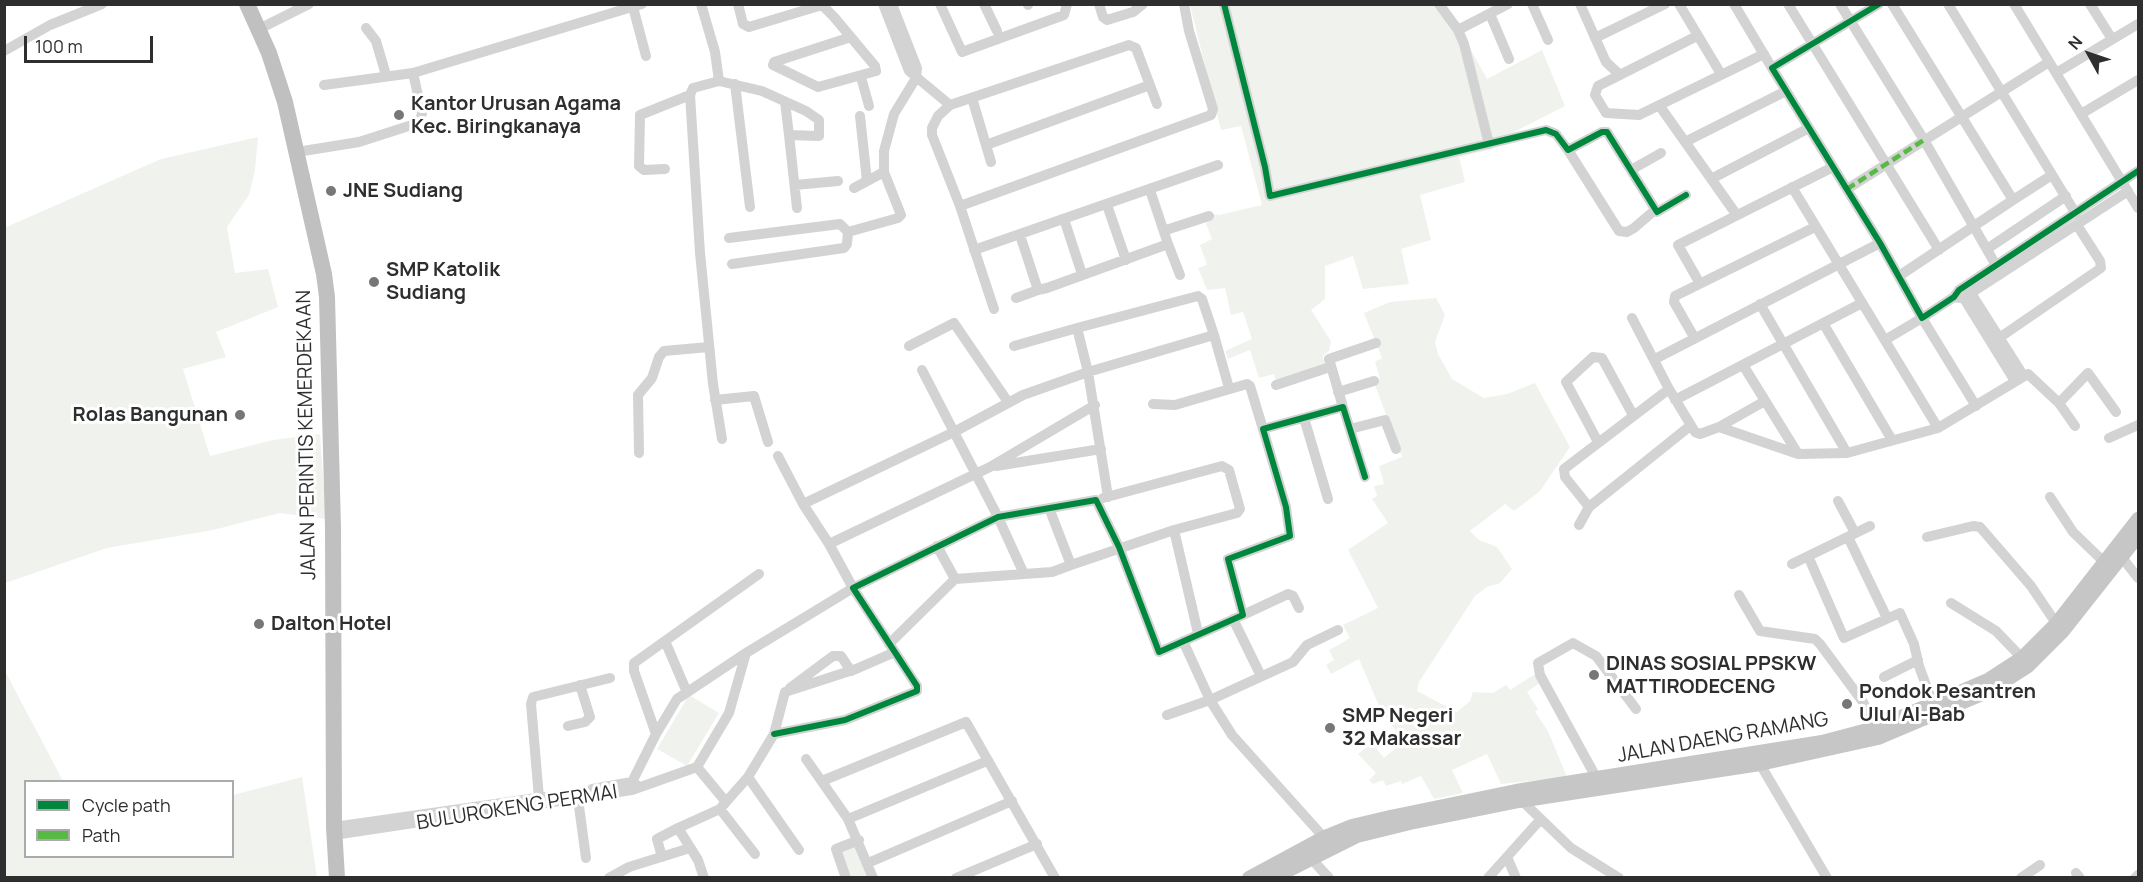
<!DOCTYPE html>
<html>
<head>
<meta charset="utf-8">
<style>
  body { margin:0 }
  #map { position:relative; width:2143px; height:882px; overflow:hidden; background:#fff; font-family:Manrope,sans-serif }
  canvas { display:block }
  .frame { position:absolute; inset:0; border:6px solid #2e2e2e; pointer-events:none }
  .legend { position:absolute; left:24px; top:780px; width:210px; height:78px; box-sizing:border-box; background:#fff; border:2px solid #ababab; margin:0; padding:8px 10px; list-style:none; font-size:18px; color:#2e2e2e }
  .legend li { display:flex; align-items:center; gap:12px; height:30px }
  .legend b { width:30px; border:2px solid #ababab }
  .north { position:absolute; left:2059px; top:24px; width:60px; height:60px; -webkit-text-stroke:4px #fff; paint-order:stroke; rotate:310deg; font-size:16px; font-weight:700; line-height:24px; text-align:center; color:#2e2e2e }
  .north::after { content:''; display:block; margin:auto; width:21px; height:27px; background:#2e2e2e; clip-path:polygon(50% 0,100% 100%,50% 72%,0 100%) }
  .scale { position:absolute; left:24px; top:36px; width:129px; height:27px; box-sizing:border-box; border:3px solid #2e2e2e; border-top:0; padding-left:8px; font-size:18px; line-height:21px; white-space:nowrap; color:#2e2e2e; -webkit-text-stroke:4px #fff; paint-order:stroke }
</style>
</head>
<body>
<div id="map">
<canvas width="2143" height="882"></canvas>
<div class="frame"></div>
<ul class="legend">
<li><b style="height:8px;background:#00873e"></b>Cycle path</li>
<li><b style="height:8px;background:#58b947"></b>Path</li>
</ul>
<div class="north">N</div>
<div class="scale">100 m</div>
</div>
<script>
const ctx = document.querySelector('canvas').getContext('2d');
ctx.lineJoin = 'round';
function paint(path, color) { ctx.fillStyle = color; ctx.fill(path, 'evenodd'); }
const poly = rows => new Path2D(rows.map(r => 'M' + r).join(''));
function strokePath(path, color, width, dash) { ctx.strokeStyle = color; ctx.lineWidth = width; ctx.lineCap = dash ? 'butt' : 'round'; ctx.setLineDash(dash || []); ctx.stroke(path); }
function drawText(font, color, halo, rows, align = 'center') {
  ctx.font = font + ' Manrope,sans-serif'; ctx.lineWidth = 6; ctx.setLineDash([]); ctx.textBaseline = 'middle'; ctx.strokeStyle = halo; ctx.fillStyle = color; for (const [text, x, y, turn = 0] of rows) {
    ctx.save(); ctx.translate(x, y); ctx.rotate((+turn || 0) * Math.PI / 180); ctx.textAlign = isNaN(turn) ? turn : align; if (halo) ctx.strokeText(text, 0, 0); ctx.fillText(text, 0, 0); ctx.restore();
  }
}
const green = poly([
  [1190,5,1439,5,1457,25,1487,79,1542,50,1565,106,1508,135,1493,149,1459,157,1465,182,1420,195,1431,240,1401,249,1409,284,1363,289,1353,256,1325,266,1325,299,1311,310,1331,341,1329,351,1323,356,1325,368,1277,385,1274,374,1259,378,1250,350,1228,359,1225,351,1252,339,1243,312,1231,315,1225,288,1207,290,1198,268,1207,265,1200,245,1212,239,1206,224,1212,214,1219,215,1262,205,1241,126,1221,130],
  [258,137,255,170,249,195,227,227,235,273,268,269,278,307,216,332,226,357,183,369,210,456,273,440,320,434,326,519,280,513,213,530,107,548,5,583,4,228,161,159],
  [1436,298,1445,315,1435,342,1438,354,1452,379,1484,398,1507,394,1535,383,1570,447,1540,491,1514,511,1505,504,1470,531,1479,540,1497,547,1512,569,1500,583,1487,587,1475,596,1419,682,1417,691,1457,712,1470,701,1473,692,1493,693,1506,685,1510,690,1540,671,1545,679,1527,692,1538,709,1535,712,1548,731,1567,777,1501,784,1487,754,1452,770,1463,793,1434,799,1421,776,1402,784,1401,781,1386,786,1383,780,1373,784,1369,780,1376,773,1358,754,1372,743,1384,758,1403,742,1379,706,1359,659,1331,674,1326,665,1334,660,1329,650,1350,638,1343,625,1378,608,1348,550,1388,523,1372,499,1377,496,1374,486,1384,484,1379,466,1402,457,1375,385,1380,378,1375,362,1382,358,1364,313,1390,302],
  [5,671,63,781,26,782,26,856,232,856,233,795,302,777,317,877,5,877],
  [689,695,719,713,687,766,657,749],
  [858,842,871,877,848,877,839,849]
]);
const minor = poly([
  [701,4,715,52,719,81,762,91,806,111,819,120,819,136,789,135,785,102],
  [738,4,743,24,749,27,822,5],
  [821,4,834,17,875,66,876,71,818,87,773,65,774,62,851,37],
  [883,4,909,71,950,105,1129,45,1136,48,1157,104],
  [940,4,962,52,1064,15,1067,4],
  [984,4,997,31],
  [1028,4,1028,5],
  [1099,4,1103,17,1107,20,1133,12,1143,4],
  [1224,4,1265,167,1270,196,1546,130,1556,134,1568,150,1602,132,1607,132,1657,212,1686,195],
  [1439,4,1458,30,1464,44,1489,144],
  [1532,4,1548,40],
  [1580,4,1606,62,1620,75],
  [1679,4,1721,74],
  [1734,4,1772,68],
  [1788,4,1939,250],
  [1840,4,1924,140,1997,267],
  [1879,4,1772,68,1880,243,1922,318,1954,297,1959,290,2138,171],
  [1892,4,2013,200,2052,175],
  [1948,4,2076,214],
  [2014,4,2138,208],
  [2090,4,2112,39],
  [633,7,646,56],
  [1490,14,1509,59],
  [366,28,376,41,386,75],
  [257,30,309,4],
  [1458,30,1508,4],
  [1697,36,1598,86,1595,95,1606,113,1639,115,1764,54],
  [1595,38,1665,4],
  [4,51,50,25,102,4],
  [2056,73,2138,24],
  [861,77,869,106],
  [719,81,693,88,690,95,700,253,713,384,722,439],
  [735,84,750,207],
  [324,85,413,73],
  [972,98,991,162],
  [950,105,938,116,932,128,932,135,960,206,994,309],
  [1659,105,1736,214],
  [2081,114,2138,80],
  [860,116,867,181],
  [789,135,797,208],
  [1685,142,1786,91],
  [986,145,1150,85],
  [1568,150,1619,231,1627,232,1634,228,1655,210],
  [297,152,359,142,415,124,420,121,422,113,413,73,642,4],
  [665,169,644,170,639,166,640,115,690,95],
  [1631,170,1661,153],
  [1711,179,1809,128],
  [795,185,838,181],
  [1792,187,1938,428],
  [854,188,884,172],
  [1847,189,2049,62],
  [1107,205,1126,260],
  [960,206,1211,115,1213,109,1189,31,1184,4],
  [1064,219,1082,274],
  [1166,230,1209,216],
  [848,232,898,218,901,215,884,172,884,151,894,114,916,78,917,68,892,4],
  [1020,235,1038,290,1047,288,1168,244,1150,190],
  [729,238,840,224,848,232,847,244,844,248,732,264],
  [1168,244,1180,275],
  [1987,249,2066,196],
  [974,250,1218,165],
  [1899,276,2013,200],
  [1699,282,1678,245,1833,167],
  [1967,287,2023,375],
  [1960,292,2015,381],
  [1954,297,1961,298,1971,293,2128,191],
  [1016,298,1038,290],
  [1760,304,1847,453],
  [1632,318,1669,389,1695,432,1700,434,1719,427,1765,401],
  [1823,323,1892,440],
  [1077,328,1198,296,1202,299,1214,335],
  [1694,337,1674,302,1675,296,1815,227],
  [1999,338,2101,268,2100,261,2077,225],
  [1885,340,1922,318,1976,406],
  [909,346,954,323,1008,402],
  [1014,346,1077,328,1088,372,1214,335,1229,388],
  [1655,359,1880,243],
  [1743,365,1798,454],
  [1276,385,1330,367],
  [1338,392,1374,381],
  [715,400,754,396,768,442],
  [1675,400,1862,303],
  [2059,403,2088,373,2116,412],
  [1153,404,1175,405,1247,384,1250,386,1263,429],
  [1343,407,1329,359,1376,343],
  [1304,418,1328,499],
  [1719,427,1798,454,1847,453,1938,428,2028,374,2059,403,2075,426],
  [1350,429,1385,420,1396,449],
  [2109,438,2138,425],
  [1598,442,1566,382,1593,357,1602,358,1633,415],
  [639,453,638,395,652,378,659,357,664,351,709,347],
  [778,456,803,504],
  [996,466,1101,449],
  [2050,497,2073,532,2104,562],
  [1838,501,1855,533],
  [1589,507,1565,477,1564,469,1669,389],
  [1579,525,1589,507,1690,426],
  [1174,530,1198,633],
  [1848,537,1887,618],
  [1927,537,1973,526,1980,527,2031,586,2060,629],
  [829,544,803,504,954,432,922,370],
  [937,546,955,579],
  [2117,551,2138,578],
  [1808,556,1844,638,1900,613,1914,644,1919,666,1933,704],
  [1792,564,1870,526],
  [1071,565,1174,530,1237,513,1240,509,1229,470,1222,466,1103,498],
  [1024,574,998,517,954,432,1023,395,1088,372,1108,497],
  [1739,595,1760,631,1815,639,1820,644,1863,702,1877,735],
  [1951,603,1996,631,2022,658],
  [1243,615,1288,594,1293,596,1299,608],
  [1233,619,1261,676],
  [665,641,686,690],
  [1183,641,1210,700,1293,662,1307,645,1338,630],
  [889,644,955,579,1052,572,1071,565,1049,508],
  [1884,677,1918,660],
  [790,688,833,656,841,656,851,671],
  [785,692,856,669,895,652],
  [1167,715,1210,700,1232,735,1328,842],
  [568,726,585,722,590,717,580,685],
  [656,734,634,671,634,663,759,574],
  [774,734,845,720,917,691,917,686,853,588,998,517,1096,500,1119,547,1159,652,1243,615,1228,559,1290,536,1286,507,1263,429,1343,407,1365,477],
  [806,759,848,819,873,878],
  [1760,764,1827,878],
  [697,767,726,802,720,809,755,854],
  [748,777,799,850],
  [1597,779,1540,675,1538,663,1573,643,1596,656,1636,709],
  [822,781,966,722,1055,878],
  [632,787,632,782,656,734,677,699,746,653],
  [592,789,632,782,638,786],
  [1518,797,1571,848,1619,878],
  [539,798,531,704,533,697,610,678],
  [578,799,586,858],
  [726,802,748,777,774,734,785,692],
  [848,819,987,761],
  [334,827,544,797],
  [334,835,632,790,697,767,729,713,746,653,853,588,829,544,990,467,1095,405],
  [1307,854,1329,878],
  [662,857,657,839,678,828],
  [1507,857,1516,878],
  [868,863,1012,801],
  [2076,873,2080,878],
  [609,878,629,867,690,848],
  [704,878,698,860,678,828,720,809],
  [846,878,836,849,859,840],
  [956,878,1037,844],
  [1488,878,1540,820],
  [2021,878,2040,865],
  [2135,878,2138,875]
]);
const major = poly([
  [1249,878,1325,837,1352,826,1390,817,1516,791,1822,742,1875,728,1988,680,2022,658,2056,624,2138,519],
  [1273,878,1357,836,1410,823,1519,801,1760,764,1878,738,1989,691,2028,666,2063,631,2138,536]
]);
const highway = poly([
  [247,4,269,53,285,102,324,274,327,297,333,528,334,827,337,878]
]);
const quiet = poly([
  [1847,189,1924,140]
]);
const cycleway = poly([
  [1224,4,1265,167,1270,196,1546,130,1556,134,1568,150,1602,132,1607,132,1657,212,1686,195],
  [1879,4,1772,68,1880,243,1922,318,1954,297,1959,290,2138,171],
  [774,734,845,720,917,691,917,686,853,588,998,517,1096,500,1119,547,1159,652,1243,615,1228,559,1290,536,1286,507,1263,429,1343,407,1365,477]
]);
const markers = [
  [399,115,6,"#777"],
  [331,191,6,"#777"],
  [374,282,6,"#777"],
  [240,415,6,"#777"],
  [259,624,6,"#777"],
  [1594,675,6,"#777"],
  [1847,704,6,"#777"],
  [1330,728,6,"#777"]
];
const poiNames = [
  ["Kantor Urusan Agama",411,104],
  ["Kec. Biringkanaya",411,127],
  ["JNE Sudiang",343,191],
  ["SMP Katolik",386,270],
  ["Sudiang",386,293],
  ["Rolas Bangunan",228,415,"right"],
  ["Dalton Hotel",271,624],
  ["DINAS SOSIAL PPSKW",1606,664],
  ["MATTIRODECENG",1606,687],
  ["Pondok Pesantren",1859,692],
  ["Ulul Al-Bab",1859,715],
  ["SMP Negeri",1342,716],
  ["32 Makassar",1342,739]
];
const streetNames = [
  ["JALAN PERINTIS KEMERDEKAAN",307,435,-91],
  ["JALAN DAENG RAMANG",1723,738,-10],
  ["BULUROKENG PERMAI",517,808,-9]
];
paint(green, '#f0f3ed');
strokePath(minor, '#d3d3d3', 10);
strokePath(major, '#c6c6c6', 14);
strokePath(highway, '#c0c0c0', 16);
strokePath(quiet, '#58b947', 4.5, [9, 4.5]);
strokePath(cycleway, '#00873e', 6);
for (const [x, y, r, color] of markers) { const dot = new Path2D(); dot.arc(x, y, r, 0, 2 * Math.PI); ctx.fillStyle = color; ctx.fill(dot); strokePath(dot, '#fff', 2); }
drawText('bold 20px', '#2e2e2e', '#fff', poiNames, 'left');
drawText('20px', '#2e2e2e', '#fff', streetNames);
</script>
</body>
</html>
